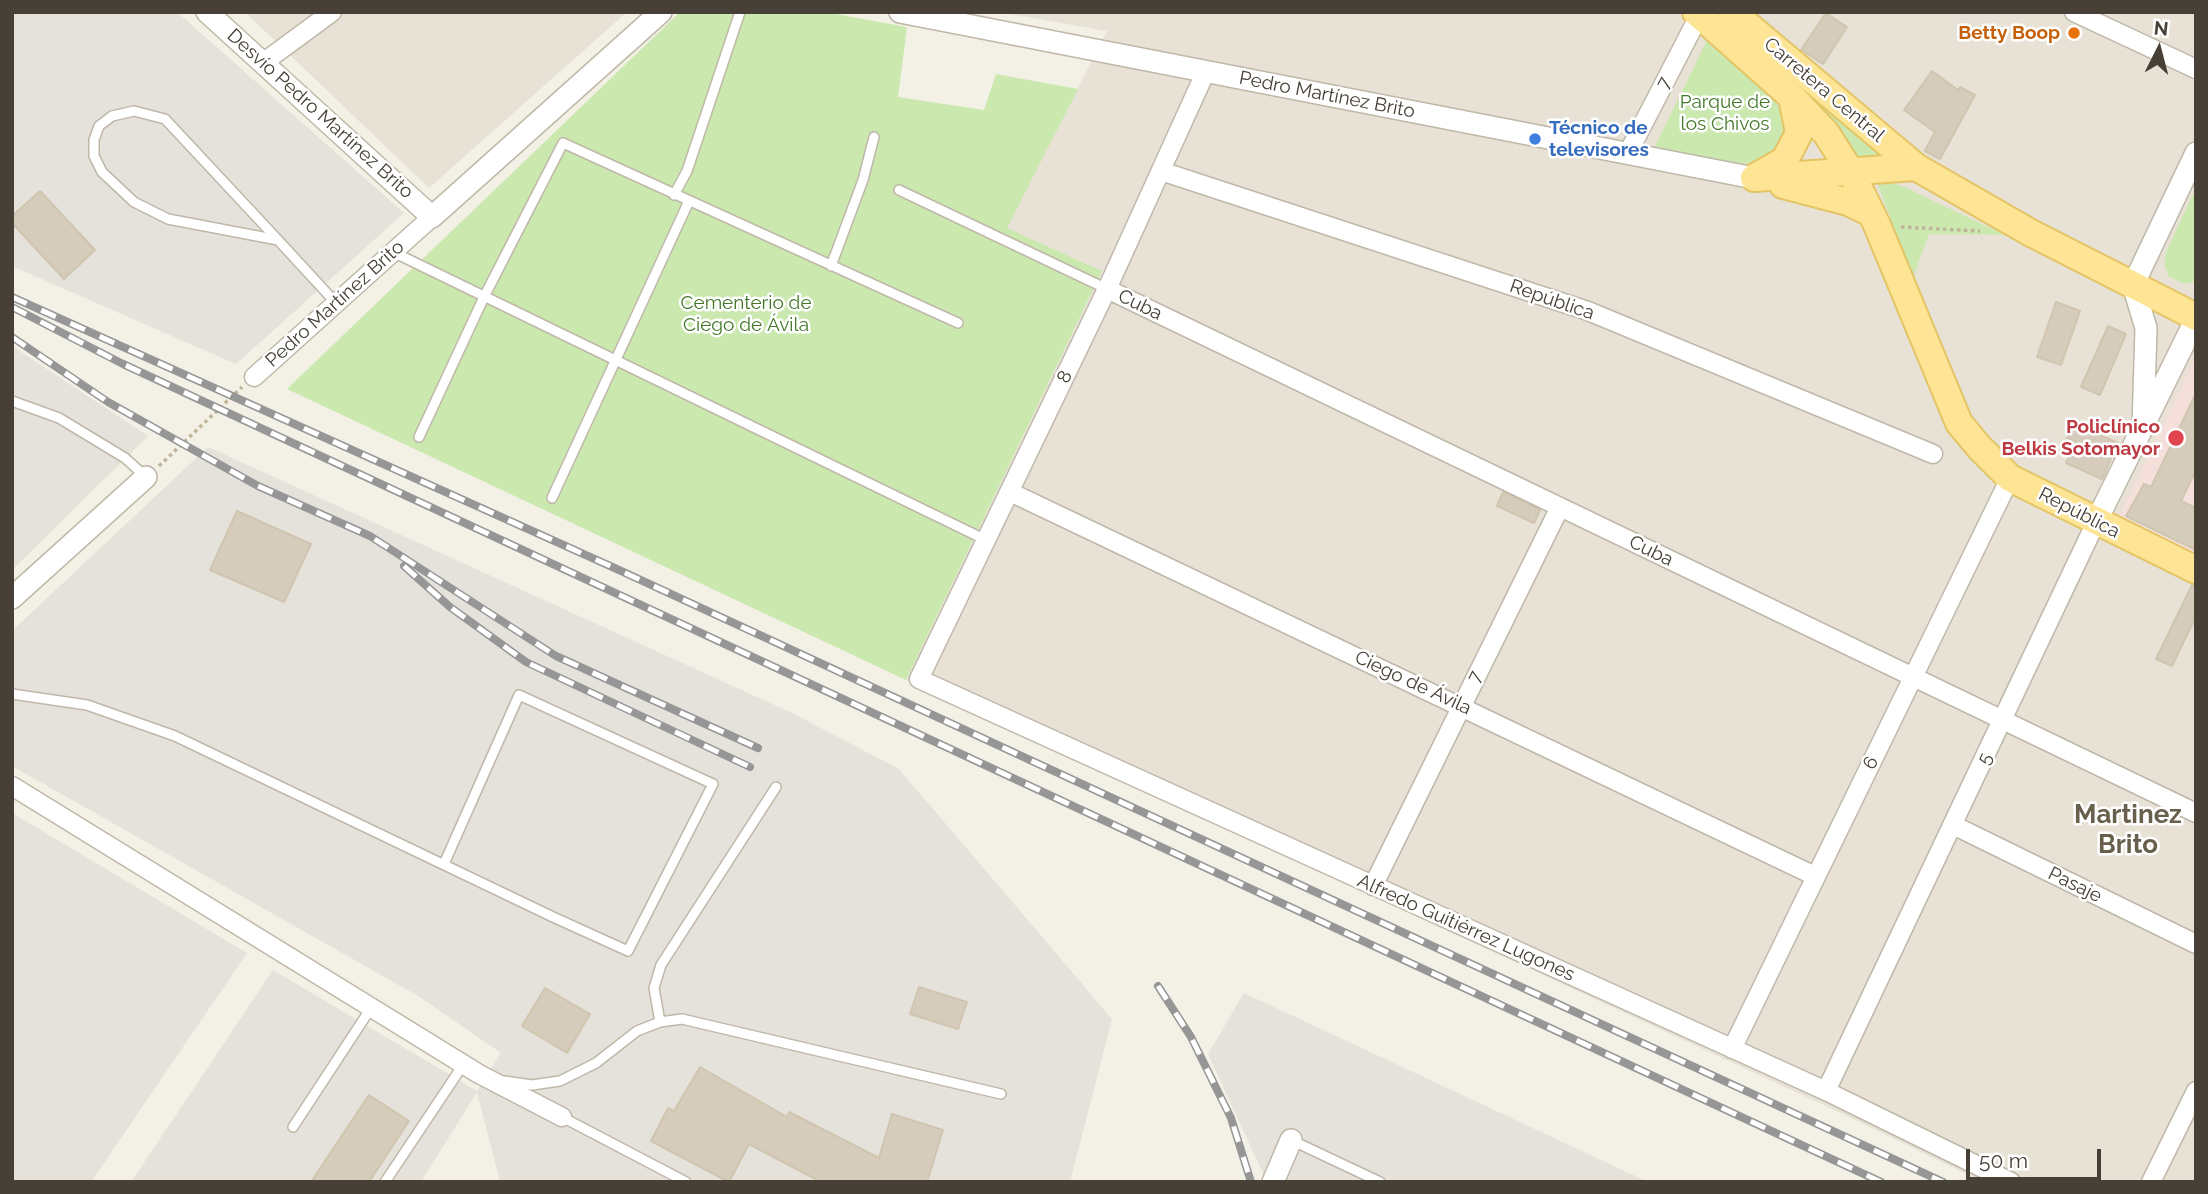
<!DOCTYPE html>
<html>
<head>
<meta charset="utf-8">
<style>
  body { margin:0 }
  #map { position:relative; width:2208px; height:1194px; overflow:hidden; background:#f3f0e6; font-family:Raleway,sans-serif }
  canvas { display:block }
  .frame { position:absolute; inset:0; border:14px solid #464036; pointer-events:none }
  .north { position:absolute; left:2124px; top:14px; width:70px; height:70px; -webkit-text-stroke:5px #fff; paint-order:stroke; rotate:6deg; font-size:19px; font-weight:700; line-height:28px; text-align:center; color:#464036 }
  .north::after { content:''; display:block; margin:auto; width:24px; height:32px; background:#464036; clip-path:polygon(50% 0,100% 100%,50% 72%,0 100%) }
  .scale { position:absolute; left:1966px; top:1149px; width:135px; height:32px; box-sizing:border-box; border:4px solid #464036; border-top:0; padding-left:9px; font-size:21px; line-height:24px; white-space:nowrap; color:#464036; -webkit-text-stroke:5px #fff; paint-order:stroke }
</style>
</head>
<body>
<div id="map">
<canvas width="2208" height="1194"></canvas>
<div class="frame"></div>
<div class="north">N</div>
<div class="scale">50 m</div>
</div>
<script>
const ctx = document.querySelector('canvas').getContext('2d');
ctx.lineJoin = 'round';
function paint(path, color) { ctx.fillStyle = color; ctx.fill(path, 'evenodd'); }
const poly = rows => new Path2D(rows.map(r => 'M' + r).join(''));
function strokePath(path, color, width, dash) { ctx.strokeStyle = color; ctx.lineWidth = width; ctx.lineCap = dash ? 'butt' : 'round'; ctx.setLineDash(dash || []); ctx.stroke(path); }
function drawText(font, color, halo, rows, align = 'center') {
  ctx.font = font + ' Raleway,sans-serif'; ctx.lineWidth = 5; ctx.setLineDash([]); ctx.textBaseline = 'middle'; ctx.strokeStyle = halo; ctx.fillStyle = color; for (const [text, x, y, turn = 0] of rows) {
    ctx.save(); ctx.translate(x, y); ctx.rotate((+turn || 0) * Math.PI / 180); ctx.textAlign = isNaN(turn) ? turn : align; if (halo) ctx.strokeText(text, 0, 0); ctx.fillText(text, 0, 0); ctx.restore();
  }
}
const residential = poly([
  [245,12,627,12,429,188],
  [999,12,2196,12,2196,1182,1983,1182,1843,1114,906,680,1102,271,1006,228,1107,31]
]);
const industrial = poly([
  [12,12,177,12,404,213,236,364,12,266],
  [12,346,148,436,12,570],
  [208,447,792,713,899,769,1112,1019,1070,1182,500,1182,477,1092,421,1182,131,1182,273,970,477,1091,501,1053,420,997,12,766,12,631],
  [12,813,247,953,91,1182,12,1182],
  [1244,993,1648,1182,1267,1182,1208,1054]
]);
const medical = poly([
  [2196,356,2196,557,2117,520]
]);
const green = poly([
  [680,12,825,12,907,27,898,97,984,110,996,74,1078,89,1007,228,1102,271,906,680,287,389],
  [1709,36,1766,86,1787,121,1786,146,1764,162,1740,164,1709,159,1659,149,1655,146],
  [1811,97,1878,154,1880,158,1861,160,1857,157],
  [1883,181,1902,186,2005,235,1929,234,1913,278,1878,185],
  [2196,188,2196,281,2185,284,2169,277,2164,264,2166,252]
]);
const building = poly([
  [1826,13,1847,27,1823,64,1801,50,1826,13],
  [1932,71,1958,90,1960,87,1975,95,1940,159,1925,151,1935,132,1904,110,1932,71],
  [40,191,95,250,64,279,12,223,12,216,40,191],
  [2056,302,2080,311,2061,365,2037,357,2056,302],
  [2108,326,2126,334,2100,395,2081,387,2108,326],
  [2196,393,2196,470,2181,501,2196,508,2196,550,2126,516,2144,484,2151,487,2196,393],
  [2073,423,2118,443,2102,479,2066,463,2076,442,2067,438,2073,423],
  [1503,492,1540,510,1534,523,1497,506,1503,492],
  [237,511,311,544,284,602,210,570,237,511],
  [2192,585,2196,586,2196,616,2172,666,2156,659,2192,585],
  [919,987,967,1002,958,1029,910,1014,919,987],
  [545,988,590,1014,567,1053,522,1026,545,988],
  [700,1067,787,1117,789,1112,879,1158,892,1114,943,1130,927,1182,821,1182,749,1144,729,1182,651,1141,668,1108,674,1111,700,1067],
  [369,1095,409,1121,369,1182,311,1182,369,1095]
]);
const path = poly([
  [1901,227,1980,231],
  [159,466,242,387]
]);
const service = poly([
  [899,190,1107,289],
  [674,195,687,171,740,12],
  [278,240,168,219,134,202,102,172,94,156,94,140,99,126,112,116,134,111,165,119,278,240,289,252,336,303],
  [393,252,988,541],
  [831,266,863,180,874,137],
  [12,401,59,418,125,458,146,477],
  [419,437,484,297,563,143,958,323],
  [552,498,689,201],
  [12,694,87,705,175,736,553,917,628,951,713,784,519,695,444,864],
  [660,1022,654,988,661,965,776,787],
  [504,1081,532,1085,560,1081,596,1063,637,1031,660,1022,682,1019,1001,1094],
  [562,1117,686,1182],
  [293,1127,371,1008],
  [1291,1140,1380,1182],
  [385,1182,463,1065]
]);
const minor = poly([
  [2074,12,2196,69],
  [264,62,332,12],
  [1206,71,1107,289,919,679,1826,1091,2011,1182],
  [1628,153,1701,12],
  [1161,171,1588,311,1933,454],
  [1107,289,2196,813],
  [254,377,432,217],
  [1010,492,1815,876],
  [12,786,479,1074,562,1117],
  [1953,825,2196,944],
  [1373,886,1560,507],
  [1732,1049,2010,478],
  [1826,1091,2096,522],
  [2151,1182,2196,1091]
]);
const tertiary = poly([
  [207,12,432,217,661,12],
  [900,12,1754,178],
  [2143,426,2146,328,2133,285,2196,153],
  [2096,522,2196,319],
  [12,598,146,477],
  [1273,1182,1291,1140]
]);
const primary = poly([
  [1696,12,1792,97,1826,133,1852,174,1877,225,1959,423,1979,447,2010,478,2196,570],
  [1732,12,1916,167,2031,233,2196,317],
  [1755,177,1785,160,1799,133,1792,97],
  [1754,178,1916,167],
  [1783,185,1848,202,1869,212]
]);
const rail = poly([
  [12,297,619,570,1943,1182],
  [12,307,123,364,1881,1182],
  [12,337,108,402,258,486,370,536,556,656,758,748],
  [404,566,450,607,526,662,750,767],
  [1158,986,1191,1037,1231,1118,1251,1182]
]);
const markers = [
  [2074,33,7,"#e8710a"],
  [1535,139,7,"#3f7fe0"],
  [2176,438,9,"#e0444e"]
];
const foodNames = [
  ["Betty Boop",2060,33]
];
const streetNames = [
  ["7",1664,83,-62],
  ["Carretera Central",1824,90,40],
  ["Pedro Martínez Brito",1327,95,11],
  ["Desvío Pedro Martínez Brito",320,114,42],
  ["República",1552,300,19],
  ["Pedro Martínez Brito",335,304,-42],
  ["Cuba",1140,305,26],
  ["8",1065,377,-65],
  ["República",2079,513,27],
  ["Cuba",1651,551,26],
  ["7",1475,677,-64],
  ["Ciego de Ávila",1413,683,25],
  ["5",1985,759,-65],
  ["6",1871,763,-63],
  ["Pasaje",2075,885,26],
  ["Alfredo Guitiérrez Lugones",1466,928,24]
];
const parkNames = [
  ["Parque de",1725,102],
  ["los Chivos",1725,124],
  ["Cementerio de",746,303],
  ["Ciego de Ávila",746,325]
];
const shopNames = [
  ["Técnico de",1549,128],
  ["televisores",1549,150]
];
const healthNames = [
  ["Policlínico",2160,427],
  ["Belkis Sotomayor",2160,449]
];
const districtNames = [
  ["Martinez",2128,815],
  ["Brito",2128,845]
];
paint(residential, '#e7e2d5');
paint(industrial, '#e5e1db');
paint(medical, '#f4dfda');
paint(green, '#cbe8af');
paint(building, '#d5ccbc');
strokePath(building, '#d0c5af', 2);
strokePath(service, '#bfb8a9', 12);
strokePath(minor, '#bfb8a9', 21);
strokePath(tertiary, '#bfb8a9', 24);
strokePath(primary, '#e4c464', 30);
strokePath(path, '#c0b59a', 3.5, [3.5, 3.5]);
strokePath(service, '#fff', 9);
strokePath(minor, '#fff', 18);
strokePath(tertiary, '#fff', 21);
strokePath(primary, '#fee595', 26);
strokePath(rail, '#969696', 8);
strokePath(rail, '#fff', 5, [16]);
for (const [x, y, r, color] of markers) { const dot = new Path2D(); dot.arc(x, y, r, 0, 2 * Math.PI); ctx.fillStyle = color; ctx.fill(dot); strokePath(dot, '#fff', 2.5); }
drawText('bold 19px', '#c56008', '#fff', foodNames, 'right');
drawText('19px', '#464036', '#fff', streetNames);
drawText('19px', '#437829', '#fff', parkNames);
drawText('bold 19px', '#366cbe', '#fff', shopNames, 'left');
drawText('bold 19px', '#be3a42', '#fff', healthNames, 'right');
drawText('bold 26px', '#695f4d', '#fff', districtNames);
</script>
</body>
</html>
